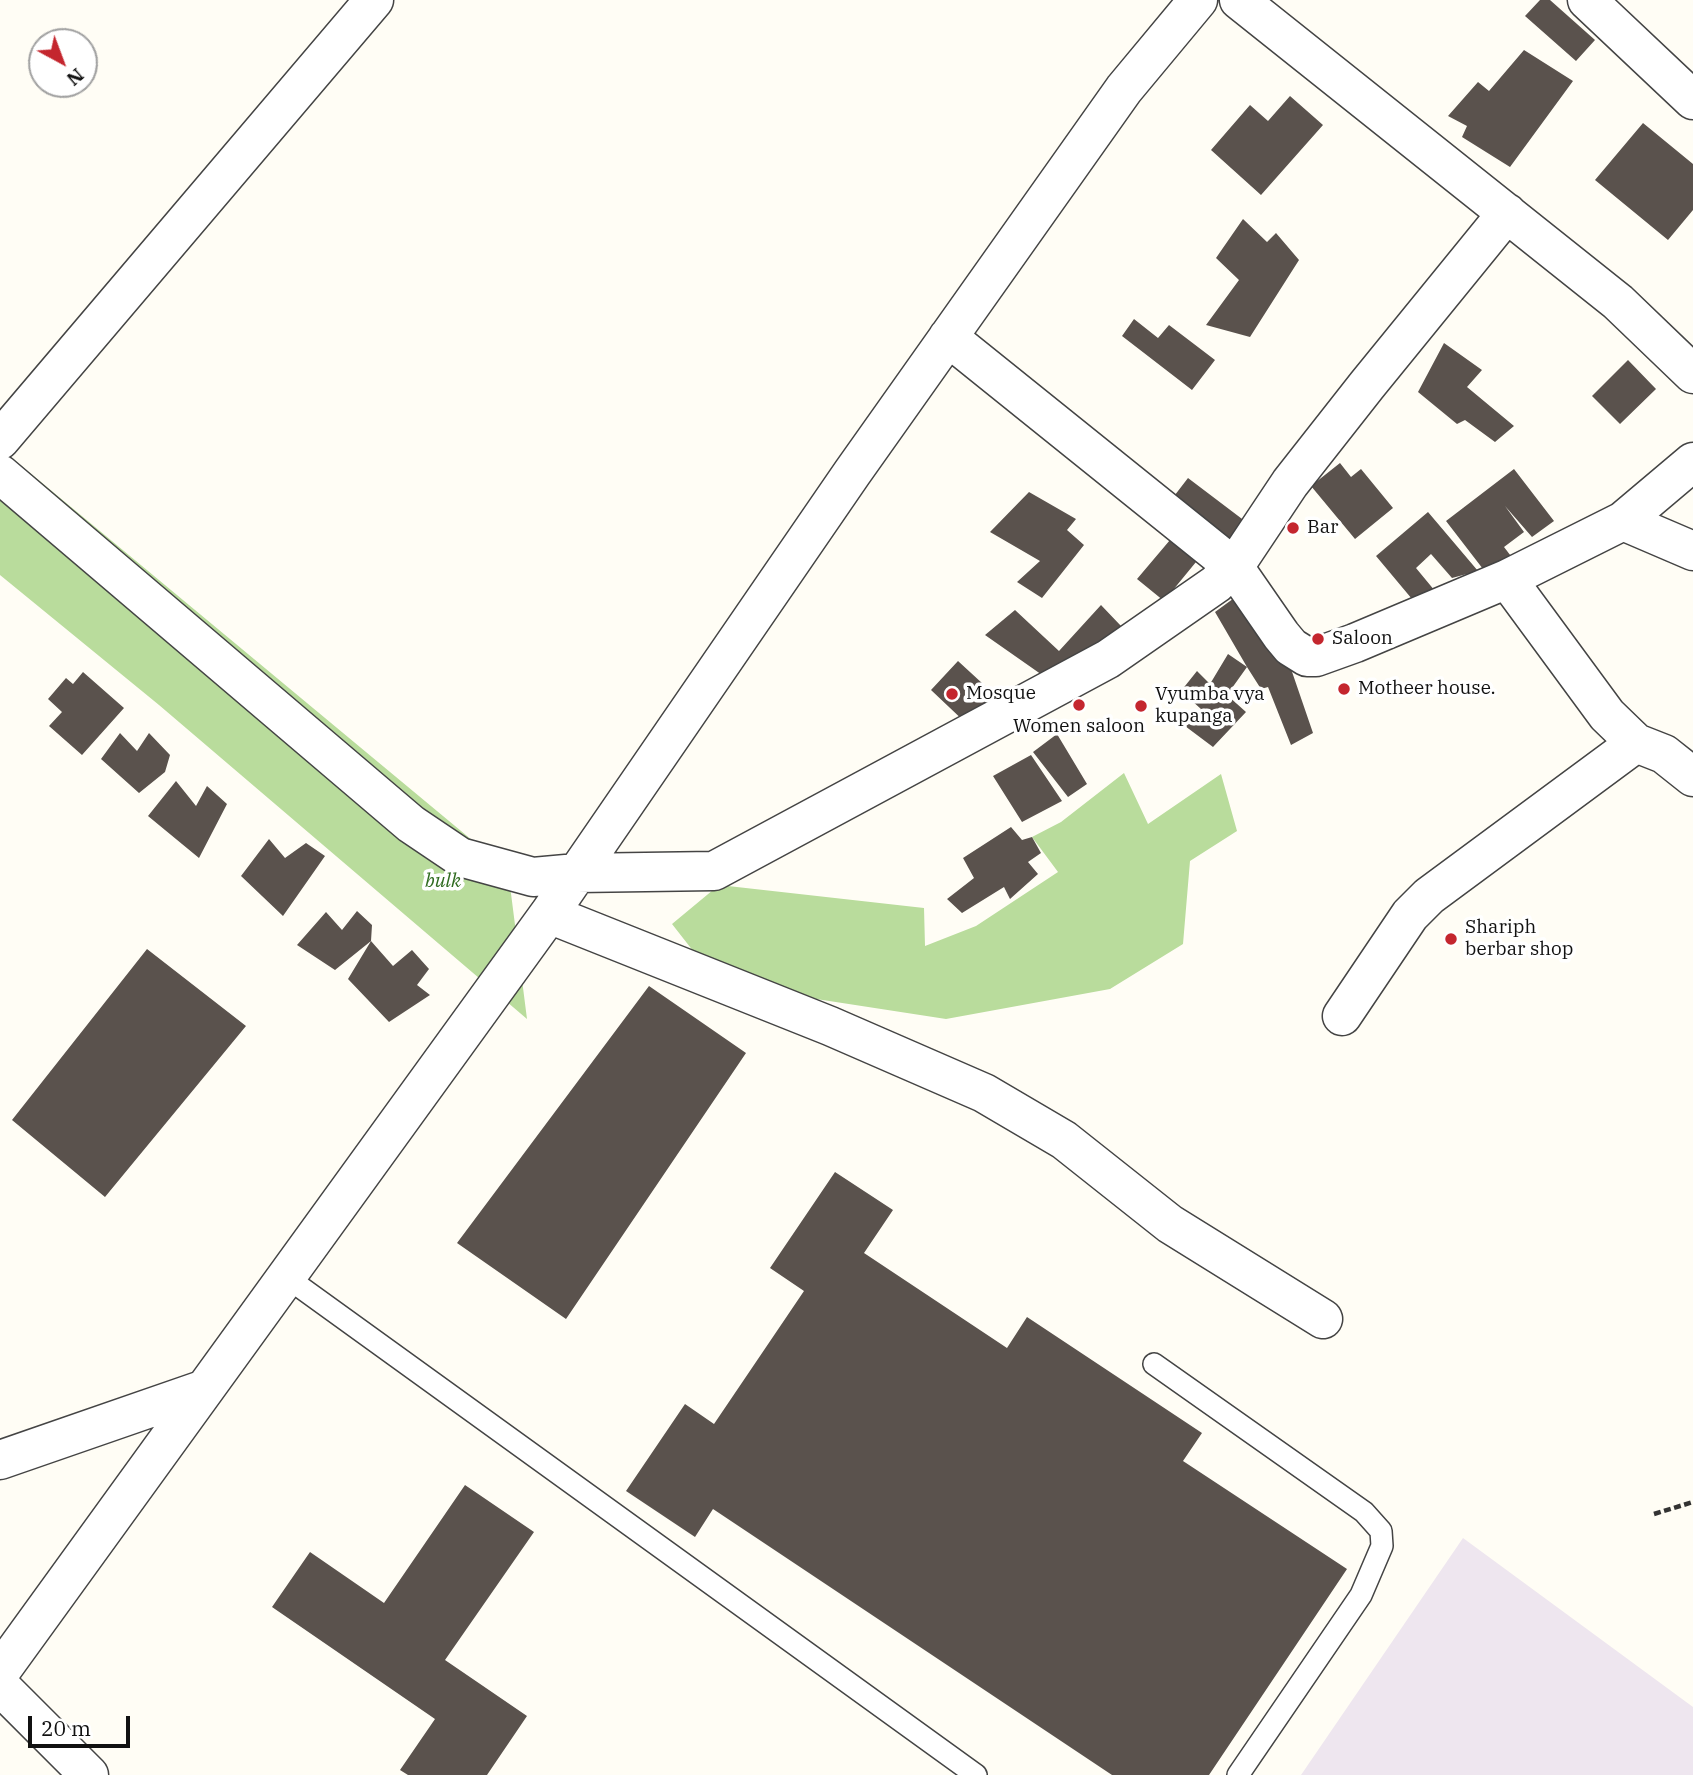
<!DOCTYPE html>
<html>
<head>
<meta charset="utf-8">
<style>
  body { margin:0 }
  #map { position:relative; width:1693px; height:1775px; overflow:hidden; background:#fffdf5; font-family:"IBM Plex Serif",serif }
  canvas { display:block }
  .north { position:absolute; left:28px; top:28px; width:70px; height:70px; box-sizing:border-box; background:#fff; border:2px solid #a0a0a0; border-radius:50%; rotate:139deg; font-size:19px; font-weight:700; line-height:28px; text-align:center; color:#111 }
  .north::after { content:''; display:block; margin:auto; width:24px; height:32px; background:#c4262e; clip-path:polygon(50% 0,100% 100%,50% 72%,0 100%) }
  .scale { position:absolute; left:28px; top:1716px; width:102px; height:32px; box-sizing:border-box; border:4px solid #111; border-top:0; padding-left:9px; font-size:21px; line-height:24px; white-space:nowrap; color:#111; -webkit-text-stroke:5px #fff; paint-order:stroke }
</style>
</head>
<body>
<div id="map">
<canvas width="1693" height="1775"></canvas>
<div class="north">N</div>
<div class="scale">20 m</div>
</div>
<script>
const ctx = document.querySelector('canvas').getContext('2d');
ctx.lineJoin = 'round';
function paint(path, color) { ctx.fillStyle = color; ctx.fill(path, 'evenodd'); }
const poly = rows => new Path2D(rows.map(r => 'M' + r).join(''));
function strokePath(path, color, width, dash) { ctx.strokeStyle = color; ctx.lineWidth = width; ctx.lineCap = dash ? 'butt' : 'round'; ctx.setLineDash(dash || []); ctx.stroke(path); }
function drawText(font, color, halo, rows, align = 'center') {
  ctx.font = font + ' "IBM Plex Serif",serif'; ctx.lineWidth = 7; ctx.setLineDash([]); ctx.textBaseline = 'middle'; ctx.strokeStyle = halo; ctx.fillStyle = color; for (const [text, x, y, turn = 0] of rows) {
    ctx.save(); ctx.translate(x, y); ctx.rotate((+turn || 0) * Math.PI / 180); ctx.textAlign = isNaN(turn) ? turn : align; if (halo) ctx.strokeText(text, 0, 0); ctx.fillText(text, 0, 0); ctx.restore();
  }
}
const industrial = poly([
  [1463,1538,1693,1707,1693,1775,1301,1775]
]);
const forest = poly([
  [0,448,508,870,527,1019,159,705,0,575],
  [1124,773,1148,824,1221,774,1237,831,1190,861,1183,944,1110,989,946,1019,719,984,672,924,719,885,924,908,925,946,976,926,1058,872,1032,837,1061,822]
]);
const building = poly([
  [1540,0,1550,0,1595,40,1576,61,1525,16],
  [1524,50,1573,81,1510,167,1462,137,1467,126,1448,116,1478,82,1489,91],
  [1290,96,1323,125,1261,195,1211,150,1250,105,1268,121],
  [1643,123,1693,164,1693,210,1668,240,1595,180],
  [1243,219,1267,242,1276,233,1299,260,1250,337,1206,325,1239,280,1216,258],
  [1134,319,1158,338,1169,325,1215,360,1192,390,1122,336],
  [1444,343,1482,370,1467,387,1514,426,1495,442,1465,420,1457,424,1418,392],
  [1628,360,1656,389,1620,424,1592,396],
  [1340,463,1351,477,1361,469,1393,508,1355,539,1311,486],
  [1514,469,1554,521,1532,537,1505,506,1524,532,1504,547,1517,564,1493,582,1446,521],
  [1188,478,1254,528,1235,554,1168,504],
  [1029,492,1076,519,1067,530,1084,545,1042,598,1017,582,1040,561,990,532],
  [1428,512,1478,571,1452,578,1431,554,1416,568,1435,591,1417,605,1376,556],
  [1170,540,1196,562,1164,601,1137,579],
  [1241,593,1289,663,1313,733,1291,745,1268,687,1261,689,1247,667,1227,695,1246,712,1213,747,1185,726,1201,709,1181,691,1197,671,1210,684,1228,654,1247,667,1215,612],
  [1101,605,1121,626,1055,684,985,635,1015,610,1059,651],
  [958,661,995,695,968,725,931,690],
  [83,672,124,708,82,755,49,726,62,712,48,699,66,678,73,684],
  [120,733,137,751,149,733,170,755,165,772,139,793,101,759],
  [1057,734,1087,784,1068,797,1033,752],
  [1031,755,1062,801,1022,822,993,776],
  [176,781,196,806,207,786,227,804,199,858,148,816],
  [1011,827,1022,840,1032,837,1041,853,1028,862,1038,874,1010,899,1004,887,962,913,947,899,974,878,963,858],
  [269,839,285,858,306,843,325,856,283,916,241,876],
  [357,911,372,925,371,941,393,966,412,950,429,969,417,985,430,995,389,1022,348,979,371,941,335,970,297,945,326,912,342,930],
  [147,949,246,1026,105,1197,12,1120],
  [649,986,746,1053,566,1319,457,1243],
  [835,1172,893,1210,864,1253,1007,1348,1027,1317,1202,1433,1183,1461,1347,1569,1209,1775,1112,1775,713,1509,695,1537,626,1491,685,1404,714,1424,804,1291,770,1268],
  [465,1485,534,1532,445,1660,527,1716,487,1775,408,1775,400,1770,435,1719,272,1607,310,1552,384,1603]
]);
const path = poly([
  [1654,1514,1693,1502]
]);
const service = poly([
  [285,1276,976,1775],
  [1154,1364,1364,1512,1381,1531,1382,1546,1361,1595,1238,1775]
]);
const minor = poly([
  [1239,0,1618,302,1693,374],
  [1587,0,1693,100],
  [948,337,1234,567,1281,635,1291,647,1307,657,1316,657,1355,643,1507,579,1623,521,1693,462],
  [0,440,374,0],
  [0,474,411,824,460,857,533,877,577,873,714,871,1108,659,1216,584,1234,567,1290,483,1367,385,1507,213],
  [1623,521,1693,551],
  [1507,579,1607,715,1636,743],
  [549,914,830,1026,984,1093,1064,1140,1170,1224,1323,1319],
  [1342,1016,1410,915,1429,896,1636,743,1664,754,1693,777],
  [0,1460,202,1390],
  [0,1672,549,914,852,473,1124,89,1198,0],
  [0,1686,89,1775]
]);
const markers = [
  [1293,528,7,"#c4262e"],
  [1318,639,7,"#c4262e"],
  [1344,689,7,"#c4262e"],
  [952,694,7,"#c4262e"],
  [1079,705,7,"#c4262e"],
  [1141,706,7,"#c4262e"],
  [1451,939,7,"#c4262e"]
];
const poiNames = [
  ["Bar",1307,528],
  ["Saloon",1332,639],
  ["Motheer house.",1358,689],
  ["Mosque",966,694],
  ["Vyumba vya",1155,695],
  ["kupanga",1155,717],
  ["Women saloon",1079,727,"center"],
  ["Shariph",1465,928],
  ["berbar shop",1465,950]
];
const parkNames = [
  ["bulk",443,882]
];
paint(industrial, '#eee6ef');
paint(forest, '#b9dc9c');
paint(building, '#5a524d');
strokePath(service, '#444', 24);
strokePath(minor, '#444', 41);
strokePath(path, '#333', 4.5, [7, 3.5]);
strokePath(service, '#fff', 21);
strokePath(minor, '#fff', 38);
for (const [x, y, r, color] of markers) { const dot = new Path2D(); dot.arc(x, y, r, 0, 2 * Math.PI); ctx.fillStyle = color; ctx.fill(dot); strokePath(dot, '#fff', 2.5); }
drawText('19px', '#111', '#fff', poiNames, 'left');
drawText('italic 19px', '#2f6b1f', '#fff', parkNames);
</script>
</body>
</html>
